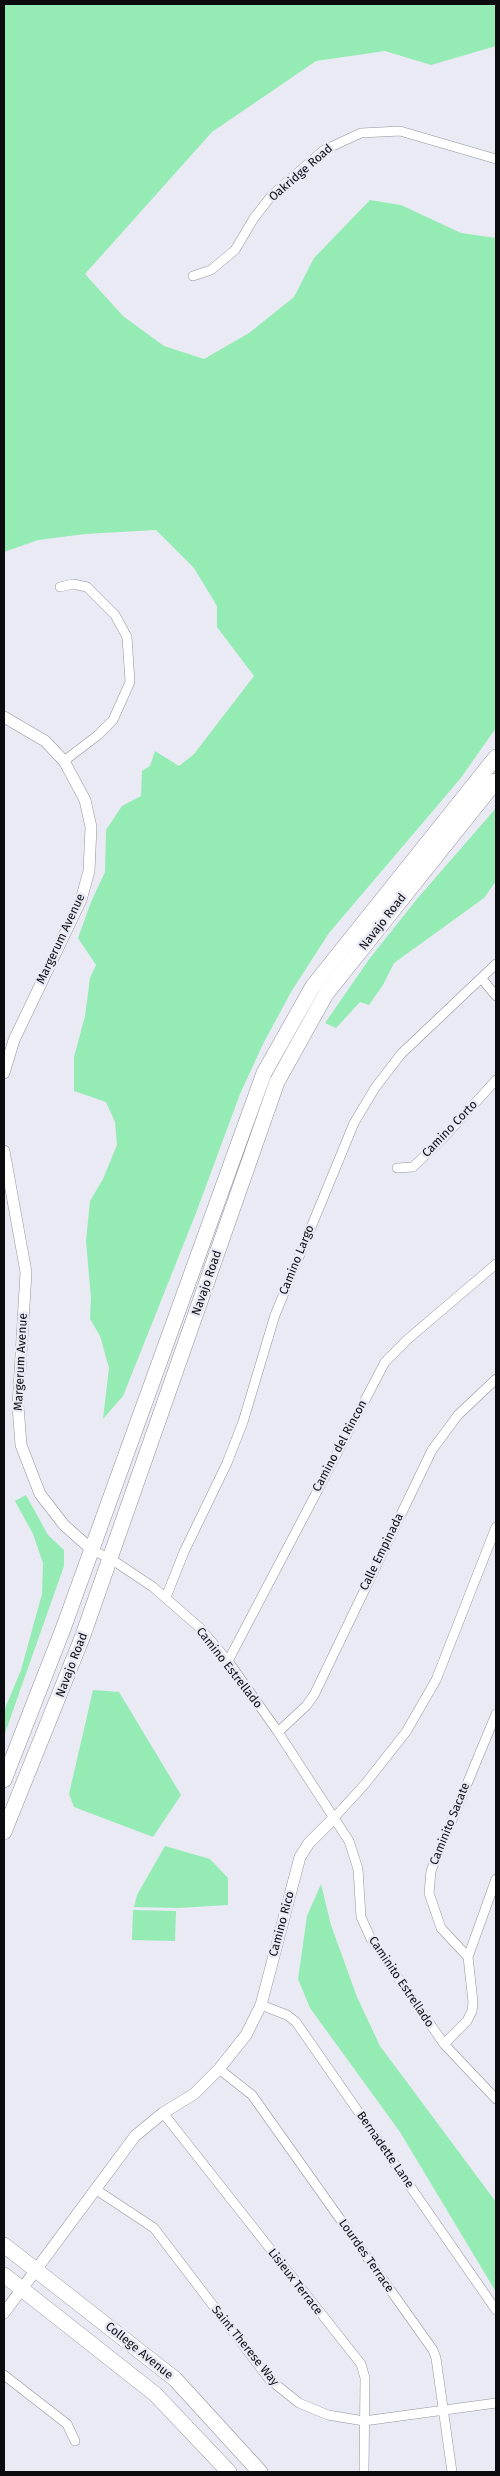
<!DOCTYPE html>
<html>
<head>
<meta charset="utf-8">
<style>
  body { margin:0 }
  #map { position:relative; width:500px; height:2476px; overflow:hidden; background:#eaeaf5; font-family:"Fira Sans",sans-serif }
  canvas { display:block }
  .frame { position:absolute; inset:0; border:5px solid #0c0b0f; pointer-events:none }
</style>
</head>
<body>
<div id="map">
<canvas width="500" height="2476"></canvas>
<div class="frame"></div>
</div>
<script>
const ctx = document.querySelector('canvas').getContext('2d');
ctx.lineJoin = 'round';
function paint(path, color) { ctx.fillStyle = color; ctx.fill(path, 'evenodd'); }
const poly = rows => new Path2D(rows.map(r => 'M' + r).join(''));
function strokePath(path, color, width, dash) { ctx.strokeStyle = color; ctx.lineWidth = width; ctx.lineCap = dash ? 'butt' : 'round'; ctx.setLineDash(dash || []); ctx.stroke(path); }
function drawText(font, color, halo, rows, align = 'center') {
  ctx.font = font + ' "Fira Sans",sans-serif'; ctx.lineWidth = 5; ctx.setLineDash([]); ctx.textBaseline = 'middle'; ctx.strokeStyle = halo; ctx.fillStyle = color; for (const [text, x, y, turn = 0] of rows) {
    ctx.save(); ctx.translate(x, y); ctx.rotate((+turn || 0) * Math.PI / 180); ctx.textAlign = isNaN(turn) ? turn : align; if (halo) ctx.strokeText(text, 0, 0); ctx.fillText(text, 0, 0); ctx.restore();
  }
}
const green = poly([
  [4,4,496,4,496,46,431,65,385,51,316,61,212,132,85,274,123,316,142,330,164,346,204,359,249,333,294,297,314,258,370,200,401,205,461,233,496,238,496,728,460,779,329,933,291,992,263,1044,240,1094,196,1213,123,1396,103,1419,109,1368,100,1336,90,1319,91,1298,86,1241,90,1201,103,1179,117,1145,115,1122,106,1102,74,1091,74,1057,85,1016,90,978,96,965,78,938,91,902,105,872,106,830,122,806,141,796,142,771,150,766,155,751,179,766,194,754,254,676,217,627,217,606,194,568,156,530,85,534,38,540,4,552],
  [496,808,496,881,484,898,394,963,383,985,369,1005,360,1002,336,1028,325,1023,370,958,417,899],
  [26,1495,48,1535,64,1550,64,1566,4,1736,4,1711,21,1670,42,1594,43,1563,33,1534,15,1501],
  [93,1690,119,1692,181,1795,153,1837,74,1807,69,1794],
  [165,1846,210,1859,228,1878,228,1905,178,1908,134,1907,137,1895],
  [321,1884,331,1925,357,1997,380,2046,496,2202,496,2292,400,2132,310,2008,298,1979,307,1916],
  [133,1910,176,1911,175,1941,132,1940]
]);
const minor = poly([
  [193,276,211,270,235,250,254,218,272,195,324,150,361,133,400,131,496,159],
  [60,587,73,584,87,587,115,615,127,637,130,682,113,720,98,735,64,761],
  [482,979,496,996],
  [397,1168,413,1167,447,1134,496,1080],
  [92,1550,111,1559,153,1587,200,1628,228,1661,278,1732,349,1841,358,1869,361,1917,371,1939,444,2044,496,2099],
  [166,1597,184,1552,227,1463,243,1422,275,1315,354,1123,375,1088,401,1054,496,964],
  [228,1661,385,1362,408,1339,496,1264],
  [278,1732,306,1706,314,1695,432,1450,458,1415,496,1379],
  [333,1819,365,1784,406,1732,436,1680,496,1527],
  [468,1957,441,1928,429,1893,431,1871,496,1714],
  [261,2005,287,2015,296,2022,496,2310],
  [444,2044,467,2021,472,2011,473,2002,468,1957,496,1879],
  [219,2069,252,2095,433,2350,436,2358,452,2472],
  [163,2113,361,2364,365,2378,364,2472],
  [95,2189,154,2228,269,2379,299,2403,328,2415,364,2421,496,2403],
  [4,2375,67,2424,75,2441]
]);
const tertiary = poly([
  [4,717,45,741,64,761,85,800,91,827,89,871,81,900,14,1040,4,1073],
  [4,1151,26,1272,18,1406,21,1445,40,1494,64,1525,92,1550],
  [4,2313,135,2136,163,2113,194,2094,219,2069,246,2035,261,2005,300,1857,309,1843,333,1819]
]);
const primary = poly([
  [4,1780,63,1629,264,1073,313,986,496,757],
  [4,1832,82,1638,277,1082,326,994,496,781],
  [4,2245,175,2379,260,2472],
  [4,2275,155,2394,229,2472]
]);
const streetNames = [
  ["Oakridge Road",301,173,-41],
  ["Navajo Road",383,922,-52],
  ["Margerum Avenue",61,939,-65],
  ["Camino Corto",450,1129,-46],
  ["Camino Largo",297,1260,-68],
  ["Navajo Road",207,1283,-71],
  ["Margerum Avenue",21,1362,-87],
  ["Camino del Rincon",340,1446,-62],
  ["Calle Empinada",382,1552,-64],
  ["Navajo Road",72,1665,-69],
  ["Camino Estrellado",229,1668,52],
  ["Caminito Sacate",450,1824,-68],
  ["Camino Rico",282,1924,-75],
  ["Caminito Estrellado",401,1982,56],
  ["Bernadette Lane",385,2150,55],
  ["Lourdes Terrace",366,2256,55],
  ["Lisieux Terrace",295,2282,52],
  ["Saint Therese Way",245,2346,51],
  ["College Avenue",139,2351,39]
];
paint(green, '#94ebb3');
strokePath(minor, '#93939c', 10);
strokePath(tertiary, '#93939c', 12);
strokePath(primary, '#93939c', 16);
strokePath(minor, '#fff', 9);
strokePath(tertiary, '#fff', 11);
strokePath(primary, '#fff', 15);
drawText('12px', '#0c0b0f', '#eaeaf5', streetNames);
</script>
</body>
</html>
